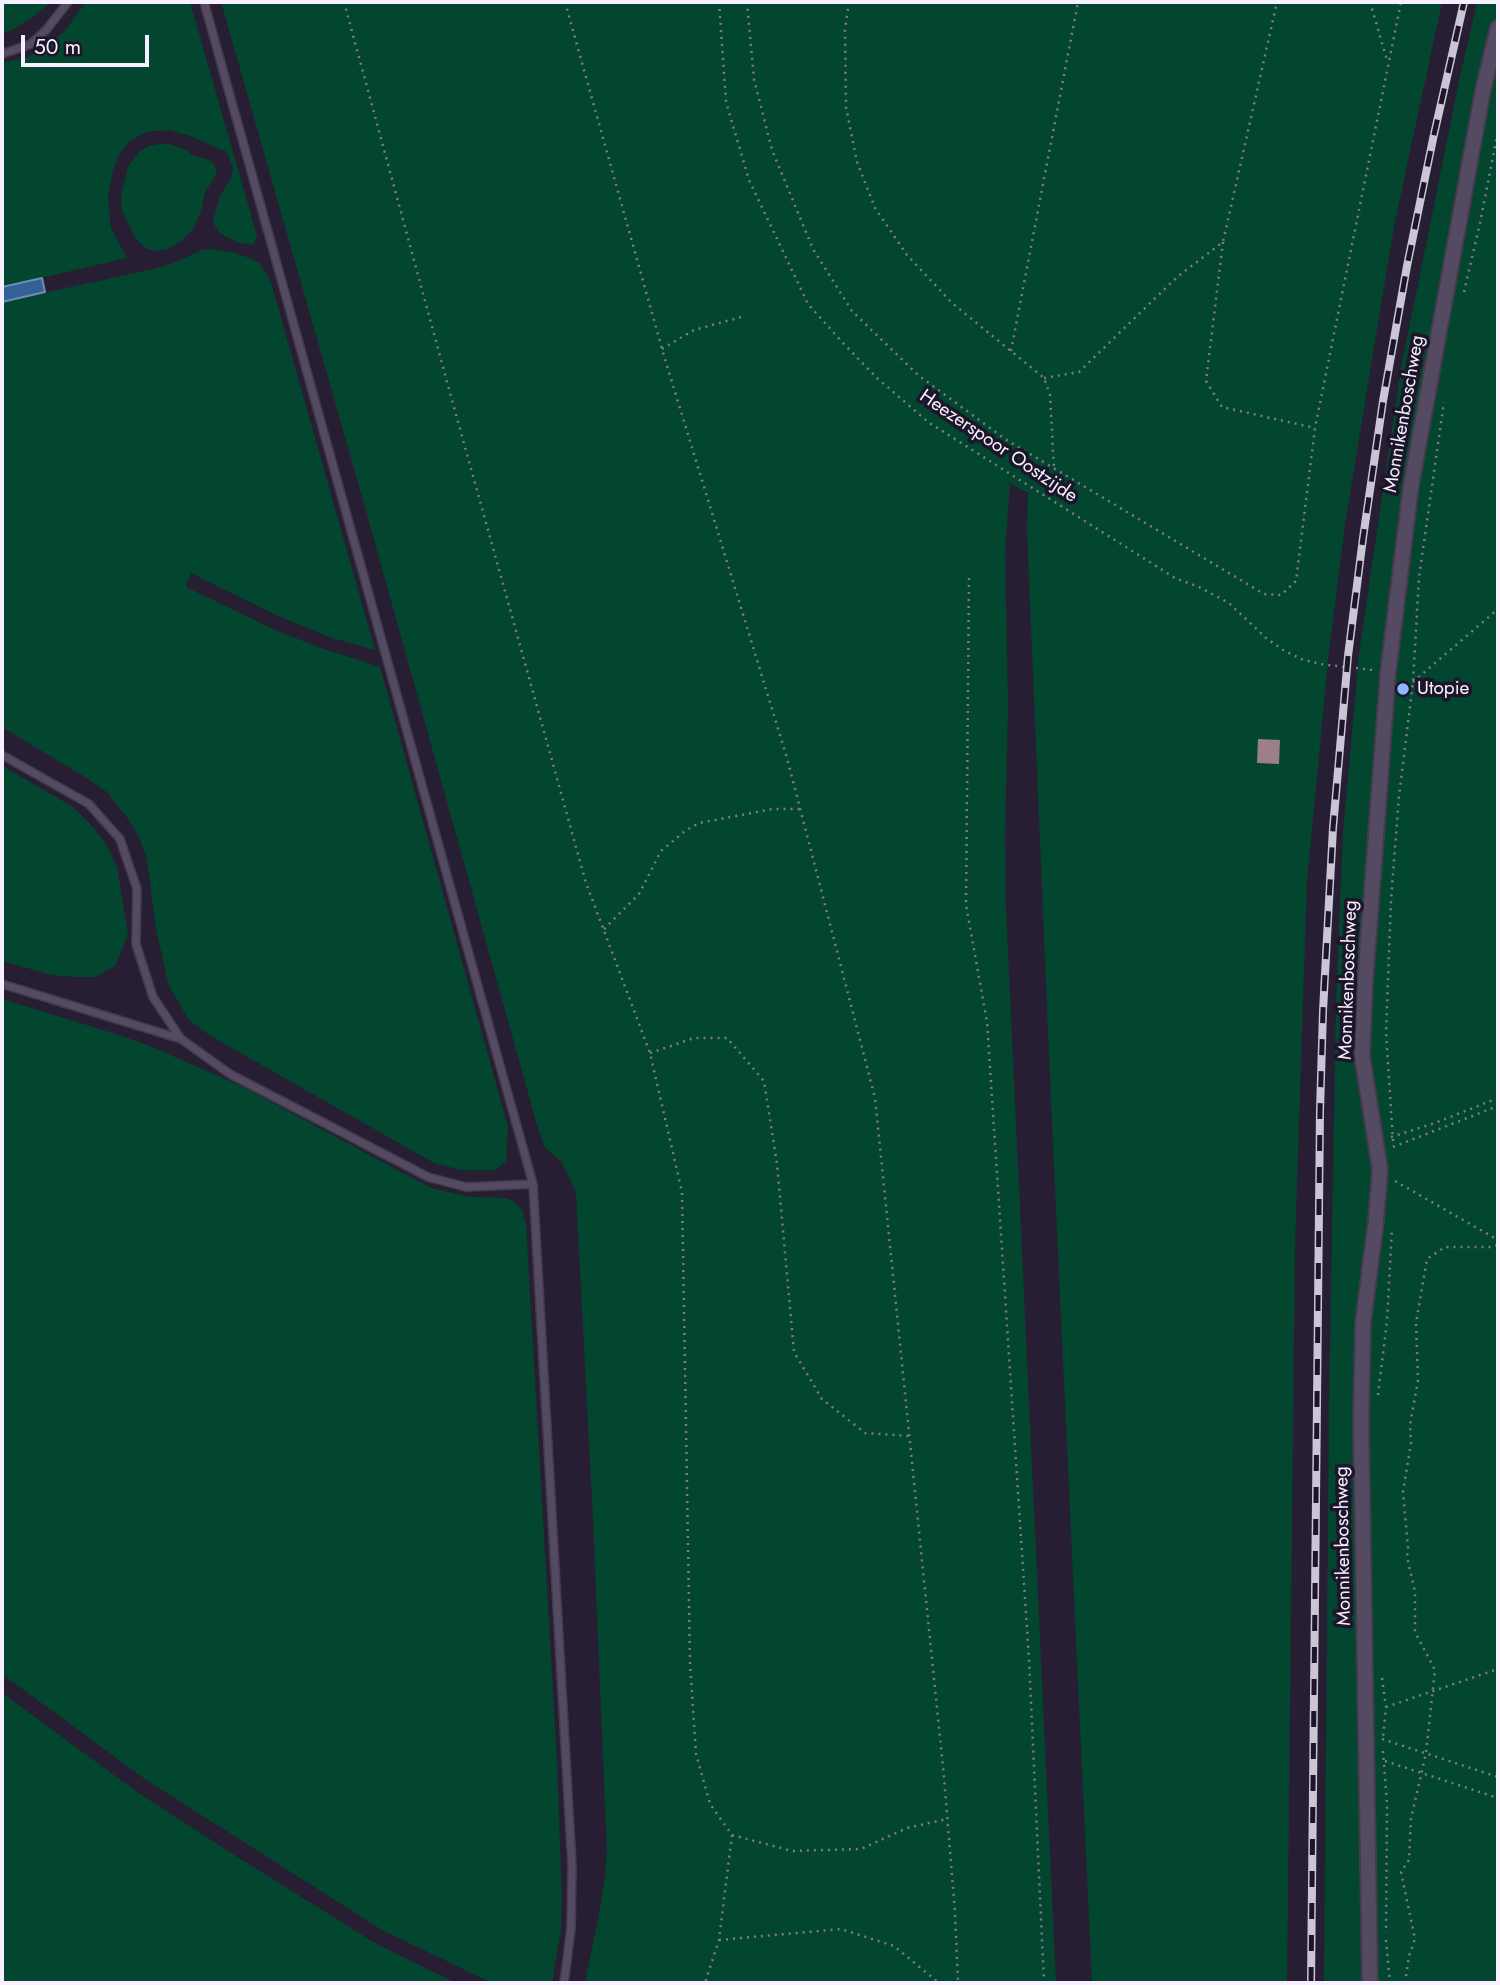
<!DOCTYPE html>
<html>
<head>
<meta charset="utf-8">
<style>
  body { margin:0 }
  #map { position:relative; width:1500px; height:1985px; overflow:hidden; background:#271e33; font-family:Jost,sans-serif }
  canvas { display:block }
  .frame { position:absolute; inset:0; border:4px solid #f6f0ff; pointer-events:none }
  .scale { position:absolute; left:21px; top:35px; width:128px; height:32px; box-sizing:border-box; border:4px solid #f6f0ff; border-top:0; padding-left:9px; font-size:21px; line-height:24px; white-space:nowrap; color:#f6f0ff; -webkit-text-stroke:5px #1d1529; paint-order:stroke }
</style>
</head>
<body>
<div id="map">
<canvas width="1500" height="1985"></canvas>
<div class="frame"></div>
<div class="scale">50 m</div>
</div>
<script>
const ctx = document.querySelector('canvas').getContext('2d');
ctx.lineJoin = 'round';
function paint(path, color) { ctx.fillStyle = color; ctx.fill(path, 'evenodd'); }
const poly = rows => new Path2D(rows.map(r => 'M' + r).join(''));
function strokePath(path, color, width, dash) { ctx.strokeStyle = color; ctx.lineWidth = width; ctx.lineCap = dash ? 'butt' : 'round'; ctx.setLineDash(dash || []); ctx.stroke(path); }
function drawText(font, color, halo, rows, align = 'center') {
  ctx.font = font + ' Jost,sans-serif'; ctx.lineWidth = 7; ctx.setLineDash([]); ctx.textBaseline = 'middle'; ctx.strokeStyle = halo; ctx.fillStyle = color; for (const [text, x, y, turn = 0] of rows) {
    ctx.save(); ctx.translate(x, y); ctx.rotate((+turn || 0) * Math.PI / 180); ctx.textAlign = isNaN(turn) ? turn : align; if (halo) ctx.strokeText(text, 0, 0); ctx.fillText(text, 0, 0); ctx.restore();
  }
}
const green = poly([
  [2,2,51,2,32,18,12,30,2,33],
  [86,2,190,2,257,236,253,245,237,242,221,234,216,228,213,221,220,196,231,178,233,168,227,152,188,135,169,130,154,131,144,133,130,141,121,151,113,170,108,196,109,211,111,228,127,258,2,287,2,63,28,57,46,46,64,32],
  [221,2,1442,2,1395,221,1346,517,1329,651,1307,880,1295,1243,1287,1983,1092,1983,1051,1102,1027,531,1028,493,1010,483,1005,553,1008,704,1005,836,1006,909,1056,1983,585,1983,599,1915,605,1875,607,1851,593,1519,576,1193,562,1162,545,1148,537,1125,363,500],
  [1477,2,1498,2,1498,1983,1324,1983,1329,1402,1336,1003,1343,834,1359,654,1401,368,1459,81],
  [159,144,169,144,187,150,192,155,209,160,214,164,216,170,216,175,205,192,201,210,194,228,180,242,168,249,156,251,145,248,135,237,122,211,121,196,128,167,138,153,149,146],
  [212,249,231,252,250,258,259,263,270,279,375,650,329,637,276,615,191,573,186,587,275,630,318,647,380,667,508,1127,506,1161,496,1170,461,1170,434,1163,209,1035,189,1020,169,986,156,929,147,859,140,839,129,820,107,792,85,777,2,727,2,302,153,269,171,264,202,250],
  [2,766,73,807,91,825,107,846,117,867,128,935,115,966,95,977,75,977,52,975,2,961],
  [2,999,122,1036,152,1047,241,1086,431,1188,470,1197,507,1198,515,1202,522,1210,526,1225,557,1762,562,1902,561,1930,552,1983,492,1983,382,1930,145,1779,2,1674],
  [2,1693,137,1792,231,1853,375,1943,456,1983,2,1983]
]);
const water = poly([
  [42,278,45,292,2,302,2,287,42,278]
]);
const building = poly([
  [1258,739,1280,740,1279,764,1257,763]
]);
const path = poly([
  [344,2,450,393,586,883,650,1053,682,1192,690,1663,696,1754,710,1804,732,1835,719,1940,705,1983],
  [565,2,664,356,787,758,875,1098,944,1777,955,1912,958,1983],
  [719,2,726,102,749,180,808,304,842,342,877,378,928,422,1175,578,1199,587,1229,603,1266,638,1283,650,1301,659,1320,664,1373,670],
  [747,2,754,79,772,150,813,249,852,311,918,375,1005,439,1264,594,1281,595,1296,581,1315,428,1401,2],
  [849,2,845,30,846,107,857,162,875,208,907,255,952,303,1044,378,1050,395,1054,469],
  [1370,2,1387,60],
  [1223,242,1206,381,1222,407,1315,428],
  [1464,292,1480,223,1498,131],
  [662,349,694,330,745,316],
  [1011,351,1078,2],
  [1044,378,1079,372,1176,278,1223,242,1277,2],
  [969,578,966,905,987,1022,1029,1659,1044,1983],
  [1413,682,1498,609],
  [604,929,639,894,661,851,685,831,699,823,773,809,800,809],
  [650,1053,694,1038,727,1038,764,1081,777,1164,794,1352,822,1399,865,1433,909,1436],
  [1391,1137,1435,1123,1498,1098],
  [1393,1141,1386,1032,1391,900,1399,796,1413,682,1419,577,1444,402],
  [1393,1147,1498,1106],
  [1395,1181,1498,1240],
  [1378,1395,1387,1321,1392,1228],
  [1382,1678,1386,1707,1383,1738],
  [1386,1707,1498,1669],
  [1382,1739,1498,1777],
  [1383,1751,1387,1804,1386,1933],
  [1385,1761,1498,1798],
  [732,1835,792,1851,861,1849,907,1828,947,1819],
  [719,1940,841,1929,894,1946,939,1983],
  [1386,1940,1390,1983],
  [1405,1983,1409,1956,1415,1939,1401,1872,1409,1860,1411,1819,1426,1753,1435,1670,1415,1632,1415,1592,1407,1557,1408,1548,1403,1492,1411,1443,1410,1425,1418,1380,1416,1323,1427,1259,1445,1247,1492,1247,1498,1245]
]);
const lane = poly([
  [204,2,533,1184,572,1865,571,1929,564,1983],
  [2,54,31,44,47,29,68,2],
  [2,755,89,804,120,839,137,889,136,944,153,997,181,1039,230,1074,428,1177,466,1187,533,1184],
  [2,984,181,1039]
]);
const street = poly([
  [1370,1983,1361,1424,1363,1323,1376,1221,1380,1169,1362,1056,1365,984,1388,673,1411,486,1483,90,1498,28]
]);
const rail = poly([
  [1311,1983,1320,1111,1323,1011,1333,828,1348,656,1363,538,1383,401,1407,266,1433,139,1464,2]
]);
const markers = [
  [1403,689,7,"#8cb9fc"]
];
const streetNames = [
  ["Monnikenboschweg",1405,414,-80],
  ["Heezerspoor Oostzijde",998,447,34],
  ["Monnikenboschweg",1349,980,-88],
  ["Monnikenboschweg",1344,1546,-91]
];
const poiNames = [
  ["Utopie",1417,689]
];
paint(green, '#03462f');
paint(water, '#336196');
strokePath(water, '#6e8cb6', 2);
paint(building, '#9d7f89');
strokePath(lane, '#433b4c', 10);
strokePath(street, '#433b4c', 18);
strokePath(path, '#81798b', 2.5, [2, 5]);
strokePath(lane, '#544b63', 7);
strokePath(street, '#544b63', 14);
strokePath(rail, '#ccc5d6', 8);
strokePath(rail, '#1d1529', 5, [16]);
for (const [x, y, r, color] of markers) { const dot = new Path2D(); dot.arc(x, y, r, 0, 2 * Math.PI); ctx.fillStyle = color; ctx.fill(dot); strokePath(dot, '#1d1529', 2.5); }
drawText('19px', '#f6f0ff', '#1d1529', streetNames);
drawText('19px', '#f6f0ff', '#1d1529', poiNames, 'left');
</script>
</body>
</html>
